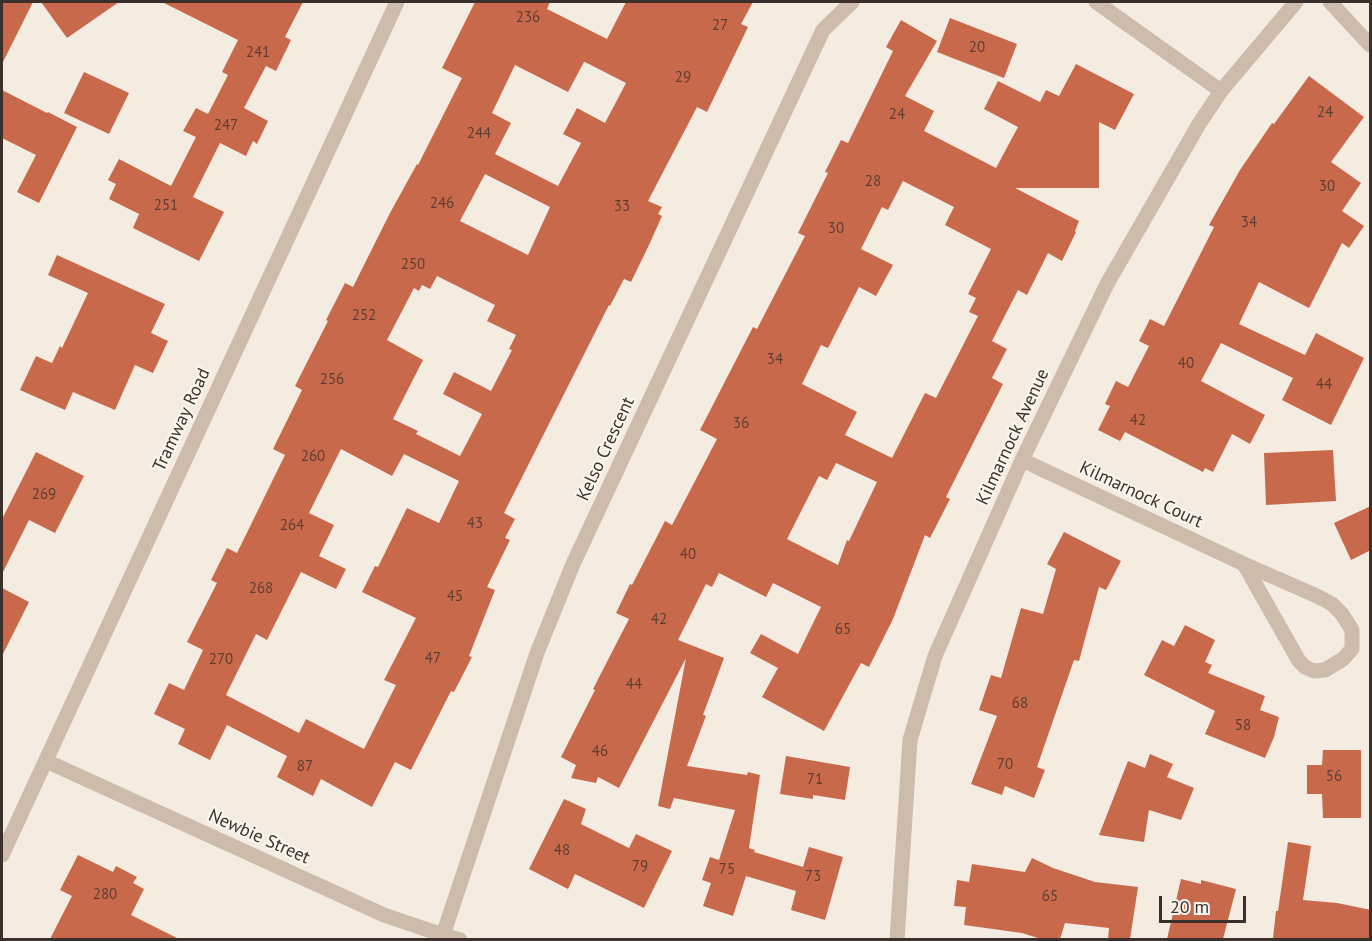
<!DOCTYPE html>
<html>
<head>
<meta charset="utf-8">
<style>
  body { margin:0 }
  #map { position:relative; width:1372px; height:941px; overflow:hidden; background:#f4ebe1; font-family:"PT Sans",sans-serif }
  canvas { display:block }
  .frame { position:absolute; inset:0; border:3px solid #3b302b; pointer-events:none }
  .scale { position:absolute; left:1159px; top:896px; width:87px; height:27px; box-sizing:border-box; border:3px solid #3b302b; border-top:0; padding-left:8px; font-size:18px; line-height:21px; white-space:nowrap; color:#3b302b; -webkit-text-stroke:4px #fbf5ee; paint-order:stroke }
</style>
</head>
<body>
<div id="map">
<canvas width="1372" height="941"></canvas>
<div class="frame"></div>
<div class="scale">20 m</div>
</div>
<script>
const ctx = document.querySelector('canvas').getContext('2d');
ctx.lineJoin = 'round';
function paint(path, color) { ctx.fillStyle = color; ctx.fill(path, 'evenodd'); }
const poly = rows => new Path2D(rows.map(r => 'M' + r).join(''));
function strokePath(path, color, width, dash) { ctx.strokeStyle = color; ctx.lineWidth = width; ctx.lineCap = dash ? 'butt' : 'round'; ctx.setLineDash(dash || []); ctx.stroke(path); }
function drawText(font, color, halo, rows, align = 'center') {
  ctx.font = font + ' "PT Sans",sans-serif'; ctx.lineWidth = 4.5; ctx.setLineDash([]); ctx.textBaseline = 'middle'; ctx.strokeStyle = halo; ctx.fillStyle = color; for (const [text, x, y, turn = 0] of rows) {
    ctx.save(); ctx.translate(x, y); ctx.rotate((+turn || 0) * Math.PI / 180); ctx.textAlign = isNaN(turn) ? turn : align; if (halo) ctx.strokeText(text, 0, 0); ctx.fillText(text, 0, 0); ctx.restore();
  }
}
const building = poly([
  [2,2,33,2,2,64],
  [41,2,119,2,67,38],
  [162,2,303,2,285,37,291,40,276,71,266,66,244,108,268,121,257,144,253,141,246,156,220,143,193,197,224,212,199,261,133,228,139,214,109,199,116,184,108,180,119,159,171,186,196,137,183,131,196,108,208,114,228,75,222,72,238,40],
  [475,2,550,2,547,9,607,39,626,2,753,2,741,24,748,27,707,112,697,107,648,201,662,207,658,214,662,216,649,245,631,282,624,279,610,306,609,305,504,513,515,519,505,538,510,540,487,587,495,590,469,656,472,657,454,692,451,691,411,770,395,762,372,807,321,779,313,796,277,777,287,756,227,725,210,760,178,744,185,729,154,714,169,683,184,690,203,650,187,642,217,583,211,580,227,548,237,553,285,455,273,449,302,390,295,386,328,321,326,320,345,283,353,287,390,213,417,164,418,165,462,78,442,68],
  [585,62,626,83,605,123,577,108,563,134,581,143,558,186,495,154,511,123,492,113,515,65,568,92,584,62],
  [485,174,550,207,528,255,460,221],
  [437,276,495,305,487,321,516,335,509,349,512,350,491,391,454,372,443,394,482,414,460,456,416,434,418,431,393,419,423,360,387,340,414,288,419,291,422,285,430,289],
  [341,449,392,476,404,454,459,481,439,523,407,508,378,567,375,566,362,592,416,618,384,680,396,685,364,749,306,719,299,733,226,695,256,634,267,640,301,572,336,589,346,569,319,556,334,525,309,513],
  [950,18,1017,44,1004,78,937,52],
  [901,20,937,41,905,96,934,111,924,131,996,168,1018,127,984,109,998,81,1040,102,1046,90,1059,96,1076,64,1134,94,1115,130,1099,122,1099,188,1015,188,1079,221,1075,231,1076,232,1062,261,1048,253,1027,295,1018,290,992,341,1007,349,992,378,1003,384,946,497,950,499,930,538,925,535,893,619,869,667,861,663,824,731,762,697,778,668,750,653,761,634,798,654,821,607,773,583,766,597,719,573,712,587,706,584,678,640,724,658,703,715,706,716,687,766,747,775,748,772,760,775,749,848,755,850,754,852,803,867,809,847,843,857,825,920,791,910,796,891,746,876,733,916,703,906,711,883,702,880,710,857,719,860,735,810,674,798,670,809,658,806,686,658,619,788,598,777,596,783,571,778,576,765,561,757,595,690,593,689,629,619,616,613,630,584,632,585,665,521,672,525,717,439,700,430,753,327,757,329,805,236,798,233,828,173,825,172,841,140,848,143,893,51,886,47],
  [903,181,954,207,945,225,991,249,968,294,976,298,969,312,978,316,936,398,925,393,892,458,845,435,857,412,802,384,821,345,828,348,859,287,876,296,893,265,861,249,882,207,888,210],
  [836,463,877,482,849,541,847,540,838,565,787,539,819,476,827,480],
  [84,72,129,93,109,134,64,113],
  [1309,76,1364,117,1331,162,1361,183,1342,211,1364,226,1349,248,1342,243,1309,308,1259,282,1239,324,1305,355,1316,333,1364,358,1331,425,1282,400,1293,378,1221,343,1201,381,1265,415,1250,444,1232,434,1213,472,1205,468,1203,472,1125,432,1120,441,1098,430,1110,406,1105,404,1116,381,1128,387,1149,346,1139,341,1150,319,1164,326,1214,227,1209,225,1240,170,1272,123,1274,124],
  [2,90,47,113,48,112,77,127,39,203,17,192,36,155,2,138],
  [57,255,165,304,151,333,168,341,153,373,135,365,115,410,73,392,65,410,20,390,36,356,52,363,60,346,62,348,88,293,48,275],
  [1333,450,1336,501,1266,505,1264,453],
  [36,452,84,476,55,533,29,520,2,574,2,519],
  [1371,506,1371,550,1351,560,1334,523],
  [1064,532,1121,561,1106,590,1099,587,1079,661,1074,660,1037,767,1045,770,1034,798,1005,786,1002,795,971,784,997,716,979,710,991,675,1001,678,1021,608,1043,614,1056,569,1047,564],
  [2,588,29,602,2,656],
  [1185,625,1215,640,1205,662,1212,665,1208,673,1265,696,1260,710,1279,717,1274,737,1265,758,1205,734,1215,711,1144,675,1162,640,1174,646],
  [1323,750,1361,750,1361,818,1323,818,1322,794,1307,794,1307,765,1322,765],
  [1150,754,1173,764,1167,777,1194,788,1181,820,1149,810,1144,842,1099,835,1128,761,1145,768],
  [786,756,850,767,845,800,813,795,813,799,780,794],
  [564,799,586,809,581,824,629,848,636,834,672,851,644,908,575,874,568,889,529,869],
  [1288,842,1311,846,1303,900,1337,903,1371,910,1371,939,1292,939,1273,938,1276,911,1278,911],
  [78,855,113,872,116,866,137,877,133,883,144,889,131,915,179,939,50,939,72,896,60,890],
  [1032,858,1053,868,1095,882,1138,887,1130,939,1108,939,1109,928,1065,923,1060,939,1041,939,1022,933,964,925,966,907,954,906,957,880,969,882,972,864,1025,872],
  [1181,879,1201,884,1201,880,1236,889,1223,939,1167,939]
]);
const minor = poly([
  [1096,2,1221,91],
  [1330,2,1370,45],
  [1022,460,1244,564,1317,596,1332,604,1342,614,1352,630,1352,649,1343,659,1325,670,1314,671,1305,667,1299,661,1244,564],
  [46,761,384,915,443,935,460,940],
  [2,855,397,2],
  [443,935,537,653,573,564,823,30,852,2],
  [897,940,910,740,935,656,1022,460,1107,284,1199,124,1221,91,1296,2]
]);
const numberNames = [
  ["236",528,18],
  ["27",720,26],
  ["20",977,48],
  ["241",258,53],
  ["29",683,78],
  ["24",1325,113],
  ["24",897,115],
  ["247",226,126],
  ["244",479,134],
  ["28",873,182],
  ["30",1327,187],
  ["246",442,204],
  ["251",166,206],
  ["33",622,207],
  ["34",1249,223],
  ["30",836,229],
  ["250",413,265],
  ["252",364,316],
  ["34",775,360],
  ["40",1186,364],
  ["256",332,380],
  ["44",1324,385],
  ["42",1138,421],
  ["36",741,424],
  ["260",313,457],
  ["269",44,495],
  ["43",475,524],
  ["264",292,526],
  ["40",688,555],
  ["268",261,589],
  ["45",455,597],
  ["42",659,620],
  ["65",843,630],
  ["47",433,659],
  ["270",221,660],
  ["44",634,685],
  ["68",1020,704],
  ["58",1243,726],
  ["46",600,752],
  ["70",1005,765],
  ["87",305,767],
  ["56",1334,777],
  ["71",815,780],
  ["48",562,851],
  ["79",640,867],
  ["75",727,870],
  ["73",813,877],
  ["280",105,895],
  ["65",1050,897]
];
const streetNames = [
  ["Tramway Road",182,420,-65],
  ["Kilmarnock Avenue",1013,437,-65],
  ["Kelso Crescent",606,449,-65],
  ["Kilmarnock Court",1141,495,25],
  ["Newbie Street",259,837,24]
];
paint(building, '#c8694b');
strokePath(minor, '#cdbbac', 15);
drawText('15px', '#5e3e33', null, numberNames);
drawText('18px', '#3b302b', '#fbf5ee', streetNames);
</script>
</body>
</html>
